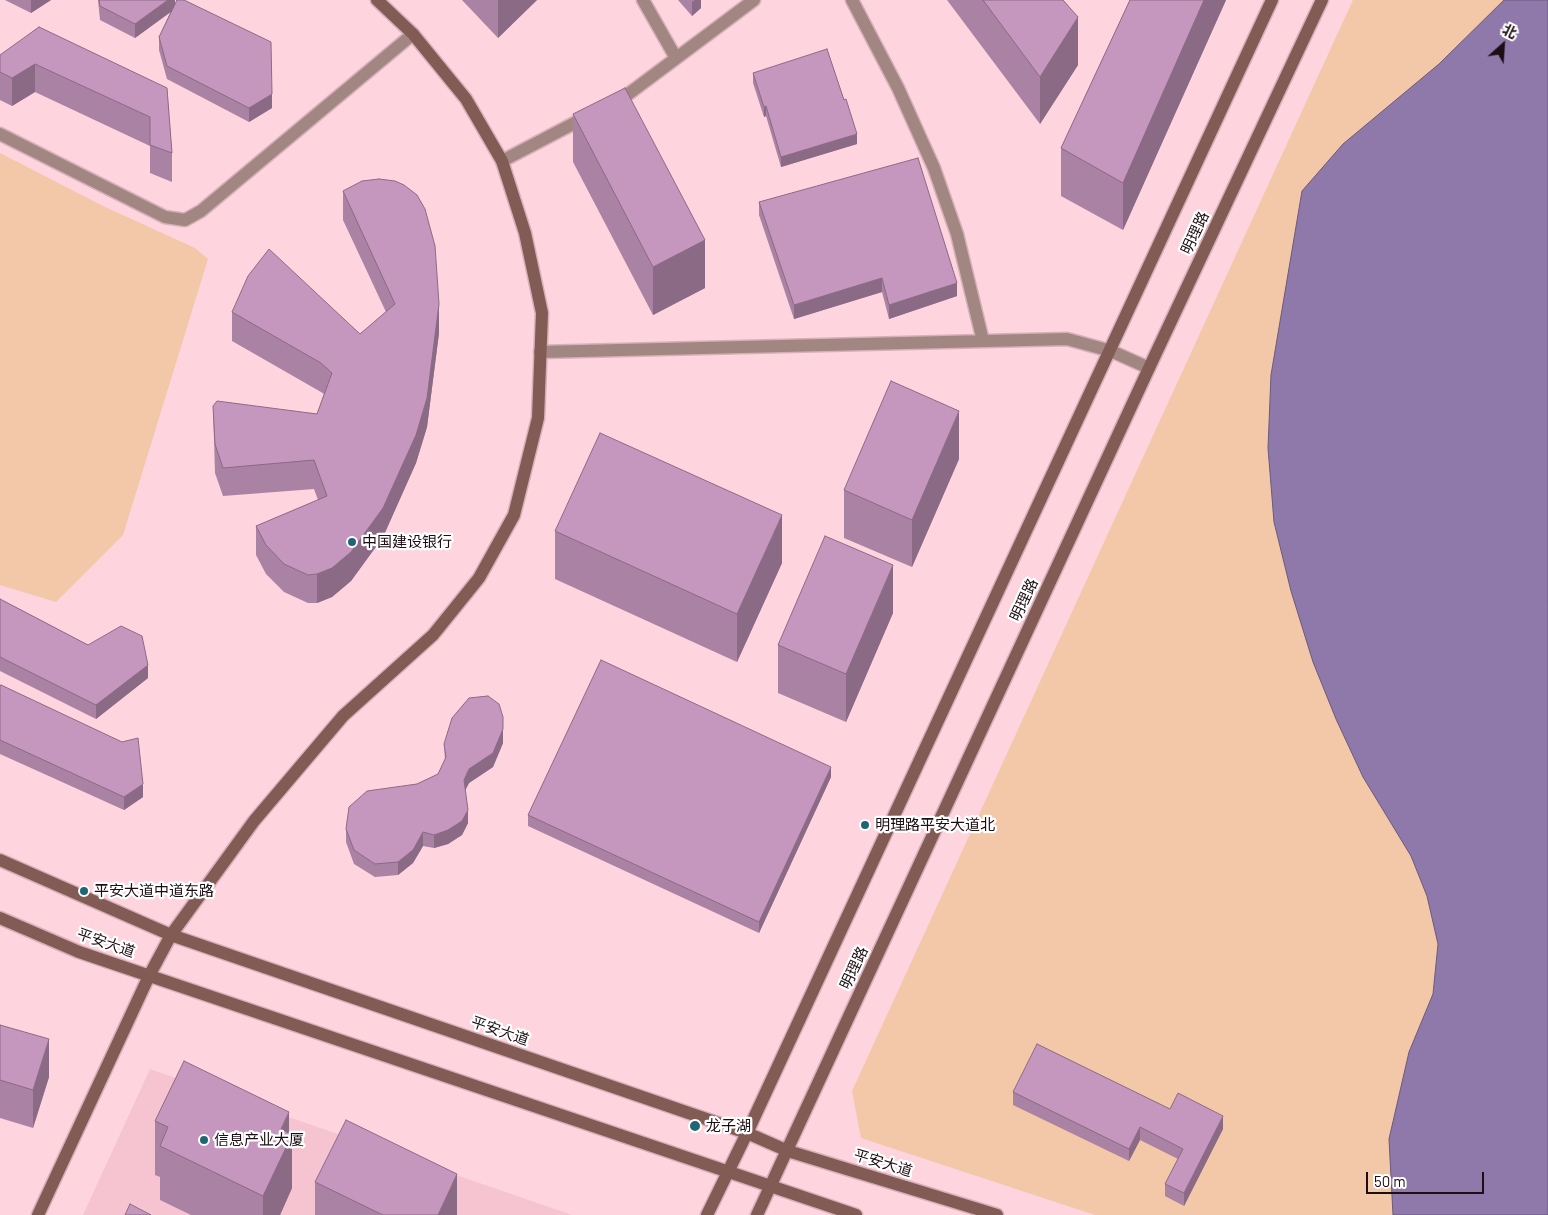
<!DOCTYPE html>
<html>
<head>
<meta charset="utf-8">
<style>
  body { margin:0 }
  #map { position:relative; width:1548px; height:1215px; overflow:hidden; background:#fed4de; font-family:Barlow,"Noto Sans SC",sans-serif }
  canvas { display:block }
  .north { position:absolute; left:1478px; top:20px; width:50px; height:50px; -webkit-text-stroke:4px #fff; paint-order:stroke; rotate:26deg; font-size:14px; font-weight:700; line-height:20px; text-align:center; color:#1c0e12 }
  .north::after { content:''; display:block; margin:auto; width:18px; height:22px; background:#1c0e12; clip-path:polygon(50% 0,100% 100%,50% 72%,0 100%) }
  .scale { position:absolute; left:1366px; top:1172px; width:118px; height:22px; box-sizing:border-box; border:2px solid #1c0e12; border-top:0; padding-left:6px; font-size:15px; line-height:18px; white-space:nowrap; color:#1c0e12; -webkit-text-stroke:4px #fff; paint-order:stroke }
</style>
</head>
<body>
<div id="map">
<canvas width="1548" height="1215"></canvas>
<div class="north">北</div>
<div class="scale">50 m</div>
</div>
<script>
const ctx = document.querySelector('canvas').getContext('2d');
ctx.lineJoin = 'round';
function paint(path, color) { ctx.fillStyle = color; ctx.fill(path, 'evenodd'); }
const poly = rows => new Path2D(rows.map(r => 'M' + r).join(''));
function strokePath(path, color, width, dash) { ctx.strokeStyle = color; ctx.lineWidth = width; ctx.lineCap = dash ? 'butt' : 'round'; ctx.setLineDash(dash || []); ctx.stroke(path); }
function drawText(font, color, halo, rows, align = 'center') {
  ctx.font = font + ' Barlow,"Noto Sans SC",sans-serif'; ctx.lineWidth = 4.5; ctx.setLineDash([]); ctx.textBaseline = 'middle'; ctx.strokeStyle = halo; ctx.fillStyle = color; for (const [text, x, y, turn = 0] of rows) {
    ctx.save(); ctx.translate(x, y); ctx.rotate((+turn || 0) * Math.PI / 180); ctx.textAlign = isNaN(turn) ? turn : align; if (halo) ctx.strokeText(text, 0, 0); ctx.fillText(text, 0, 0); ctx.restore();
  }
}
const built = poly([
  [150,1069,572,1215,83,1215]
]);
const green = poly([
  [1353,0,1548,0,1548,1215,1095,1215,861,1138,852,1091],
  [0,153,103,206,195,248,208,259,123,535,56,602,0,585]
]);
const water = poly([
  [1504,0,1548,0,1548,1215,1393,1215,1389,1139,1409,1052,1433,994,1438,944,1427,896,1411,856,1363,777,1336,719,1313,662,1291,591,1274,522,1268,448,1271,375,1302,191,1343,144,1439,64,1504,0]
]);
const street = poly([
  [643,0,676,58],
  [852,0,898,88,934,168,957,234,983,341],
  [615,102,627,95,754,0],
  [0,134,165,217,185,220,201,211,413,34],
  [502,161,588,116],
  [540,352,1067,339,1111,351,1149,368]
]);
const secondary = poly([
  [0,860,171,935,747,1133,788,1151,997,1215],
  [0,918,79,952,856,1215],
  [38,1215,149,976,171,935,254,821,343,716,433,635,479,578,514,515,538,418,542,313,525,233,502,161,466,99,413,34,377,0],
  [707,1215,747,1133,1272,0],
  [757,1215,1149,368,1322,0]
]);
const wall = poly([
  [5,0,51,0,31,13],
  [98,0,175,0,175,5,272,108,249,122,167,79,159,50,159,37,171,11,135,38,100,20],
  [462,0,537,0,498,38],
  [678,0,701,0,701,8,692,16],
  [947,0,1063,0,1078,65,1040,124],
  [1130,0,1226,0,1123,230,1061,196,1061,148],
  [0,55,167,88,172,153,172,182,150,173,150,146,35,92,12,106,0,100],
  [753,73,857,144,781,167,766,116,764,117,753,83],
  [573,114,705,288,653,315,573,162],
  [343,191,439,333,427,427,416,463,383,537,351,581,332,597,317,603,308,603,284,592,266,574,256,555,256,526,318,500,314,489,223,496,215,473,213,406,317,414,324,394,321,392,232,341,232,312,360,334,386,312,343,220],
  [759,202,957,296,889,319,882,292,794,319,759,215],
  [959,459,912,567,844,538,844,490],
  [555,531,782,563,737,662,555,579],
  [0,599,88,645,148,678,96,719,0,671],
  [893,613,846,722,778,693,778,645],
  [0,686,143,797,124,810,0,754],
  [503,731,503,743,493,767,469,783,465,790,468,823,462,835,448,844,434,848,423,846,413,863,398,875,375,877,354,864,346,842,346,829,417,784,438,774,445,760,444,744],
  [831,777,759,933,528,826,528,815],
  [0,1025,49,1077,33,1128,0,1118],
  [1013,1092,1170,1109,1223,1129,1184,1206,1165,1196,1165,1184,1178,1159,1140,1140,1129,1161,1013,1105],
  [155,1121,289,1133,292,1188,280,1215,191,1215,160,1200,160,1177,155,1175],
  [315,1182,457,1215,315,1215]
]);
const shadedWall = poly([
  [31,0,51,0,31,13],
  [168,0,175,0,175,9,135,38,135,24],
  [498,0,537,0,498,38],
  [695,0,701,0,701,8,692,16,692,2],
  [1204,0,1226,0,1123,230,1123,183],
  [1078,17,1078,65,1040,124,1040,77],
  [35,64,35,92,12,106,12,78],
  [272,94,272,108,249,122,249,108],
  [766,106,766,116,764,117,764,107],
  [857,134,857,144,781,167,781,157],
  [705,240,705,288,653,315,653,267],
  [882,278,882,292,794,319,794,305],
  [957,283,957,296,889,319,889,305],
  [439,304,439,333,427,427,416,463,383,537,351,581,332,597,317,603,317,574],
  [959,411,959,459,912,567,912,520],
  [782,515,782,563,737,662,737,614],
  [893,565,893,613,846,722,846,674],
  [148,665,148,678,96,719,96,705],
  [503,717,503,743,493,767,469,783,464,793,464,780,469,769],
  [831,767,831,777,759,933,759,922],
  [143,784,143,797,124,810,124,797],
  [468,810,468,823,462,835,448,844,434,848,434,835],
  [423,832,423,846,413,863,398,875,398,862],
  [49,1039,49,1077,33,1128,33,1090],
  [289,1112,289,1142,292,1135,292,1188,280,1215,263,1215,263,1196,281,1129],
  [1223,1116,1223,1129,1184,1206,1184,1193],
  [1140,1127,1140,1140,1129,1161,1129,1149],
  [457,1174,457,1215,438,1215]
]);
const building = poly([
  [99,0,168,0,135,24,100,6,99,0],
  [177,0,184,0,271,42,272,94,249,108,167,66,159,37,177,0],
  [983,0,1063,0,1078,17,1040,77,983,0],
  [1130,0,1204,0,1123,183,1061,148,1130,0],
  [39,27,167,88,172,153,150,145,150,117,35,64,12,78,0,72,0,55,39,27],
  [827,49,844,100,846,99,857,134,781,157,766,106,764,107,753,73,827,49],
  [625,88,705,240,653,267,573,114,625,88],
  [918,158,957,283,889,305,882,278,794,305,759,202,918,158],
  [379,179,395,181,404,185,417,195,425,209,435,246,439,304,427,398,416,435,383,508,351,552,332,568,317,574,308,575,284,564,266,545,256,526,327,496,314,460,223,468,215,444,213,406,217,401,317,414,332,373,321,363,232,312,248,276,269,249,360,334,395,304,343,191,362,181,379,179],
  [891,381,959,411,912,520,844,490,891,381],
  [600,433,782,515,737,614,555,531,600,433],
  [825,536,893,565,846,674,778,645,825,536],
  [0,599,88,645,121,626,142,636,148,665,96,705,0,657,0,599],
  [601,660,831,767,759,922,528,815,601,660],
  [1,685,122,742,138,738,143,784,124,797,0,740,0,686,1,685],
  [488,696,499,704,503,717,503,729,493,753,469,769,464,780,468,810,462,821,448,830,434,835,423,832,413,850,398,862,375,864,354,850,346,829,349,807,367,791,417,784,438,774,446,757,444,744,452,718,469,698,488,696],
  [0,1025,49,1039,33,1090,0,1080,0,1025],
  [1037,1044,1170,1109,1178,1093,1223,1116,1184,1193,1165,1184,1183,1149,1140,1127,1129,1149,1013,1092,1037,1044],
  [184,1061,289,1112,281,1129,292,1135,263,1196,160,1146,168,1127,155,1121,184,1061],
  [346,1120,457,1174,438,1215,383,1215,315,1182,346,1120],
  [130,1204,151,1215,125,1215,130,1204]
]);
const markers = [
  [352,542,5,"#206576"],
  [865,825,5,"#206576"],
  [84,891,5,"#206576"],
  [695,1126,6,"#206576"],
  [204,1140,5,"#206576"]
];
const streetNames = [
  ["明理路",1195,233,-65],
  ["明理路",1024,600,-65],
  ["平安大道",106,943,19],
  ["明理路",854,968,-65],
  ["平安大道",500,1031,19],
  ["平安大道",883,1163,17]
];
const poiNames = [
  ["中国建设银行",362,542],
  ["明理路平安大道北",875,825],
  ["平安大道中道东路",94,891],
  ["龙子湖",706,1126],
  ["信息产业大厦",214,1140]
];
paint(built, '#f6c4d1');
paint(green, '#f2c8a9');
paint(water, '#8e79aa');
strokePath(water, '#6c597c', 1);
strokePath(street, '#d5b0b9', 15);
strokePath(secondary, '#d5b0b9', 15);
strokePath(street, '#a18681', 12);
strokePath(secondary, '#815b54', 12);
paint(wall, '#aa82a3');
paint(shadedWall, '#8b6a85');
paint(building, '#c697be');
strokePath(building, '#8b6a85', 1);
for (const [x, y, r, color] of markers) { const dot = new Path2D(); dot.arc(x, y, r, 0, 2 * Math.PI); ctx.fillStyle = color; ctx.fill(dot); strokePath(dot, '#fff', 2); }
drawText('15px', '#1c0e12', '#fff', streetNames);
drawText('15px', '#1c0e12', '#fff', poiNames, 'left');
</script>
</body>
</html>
